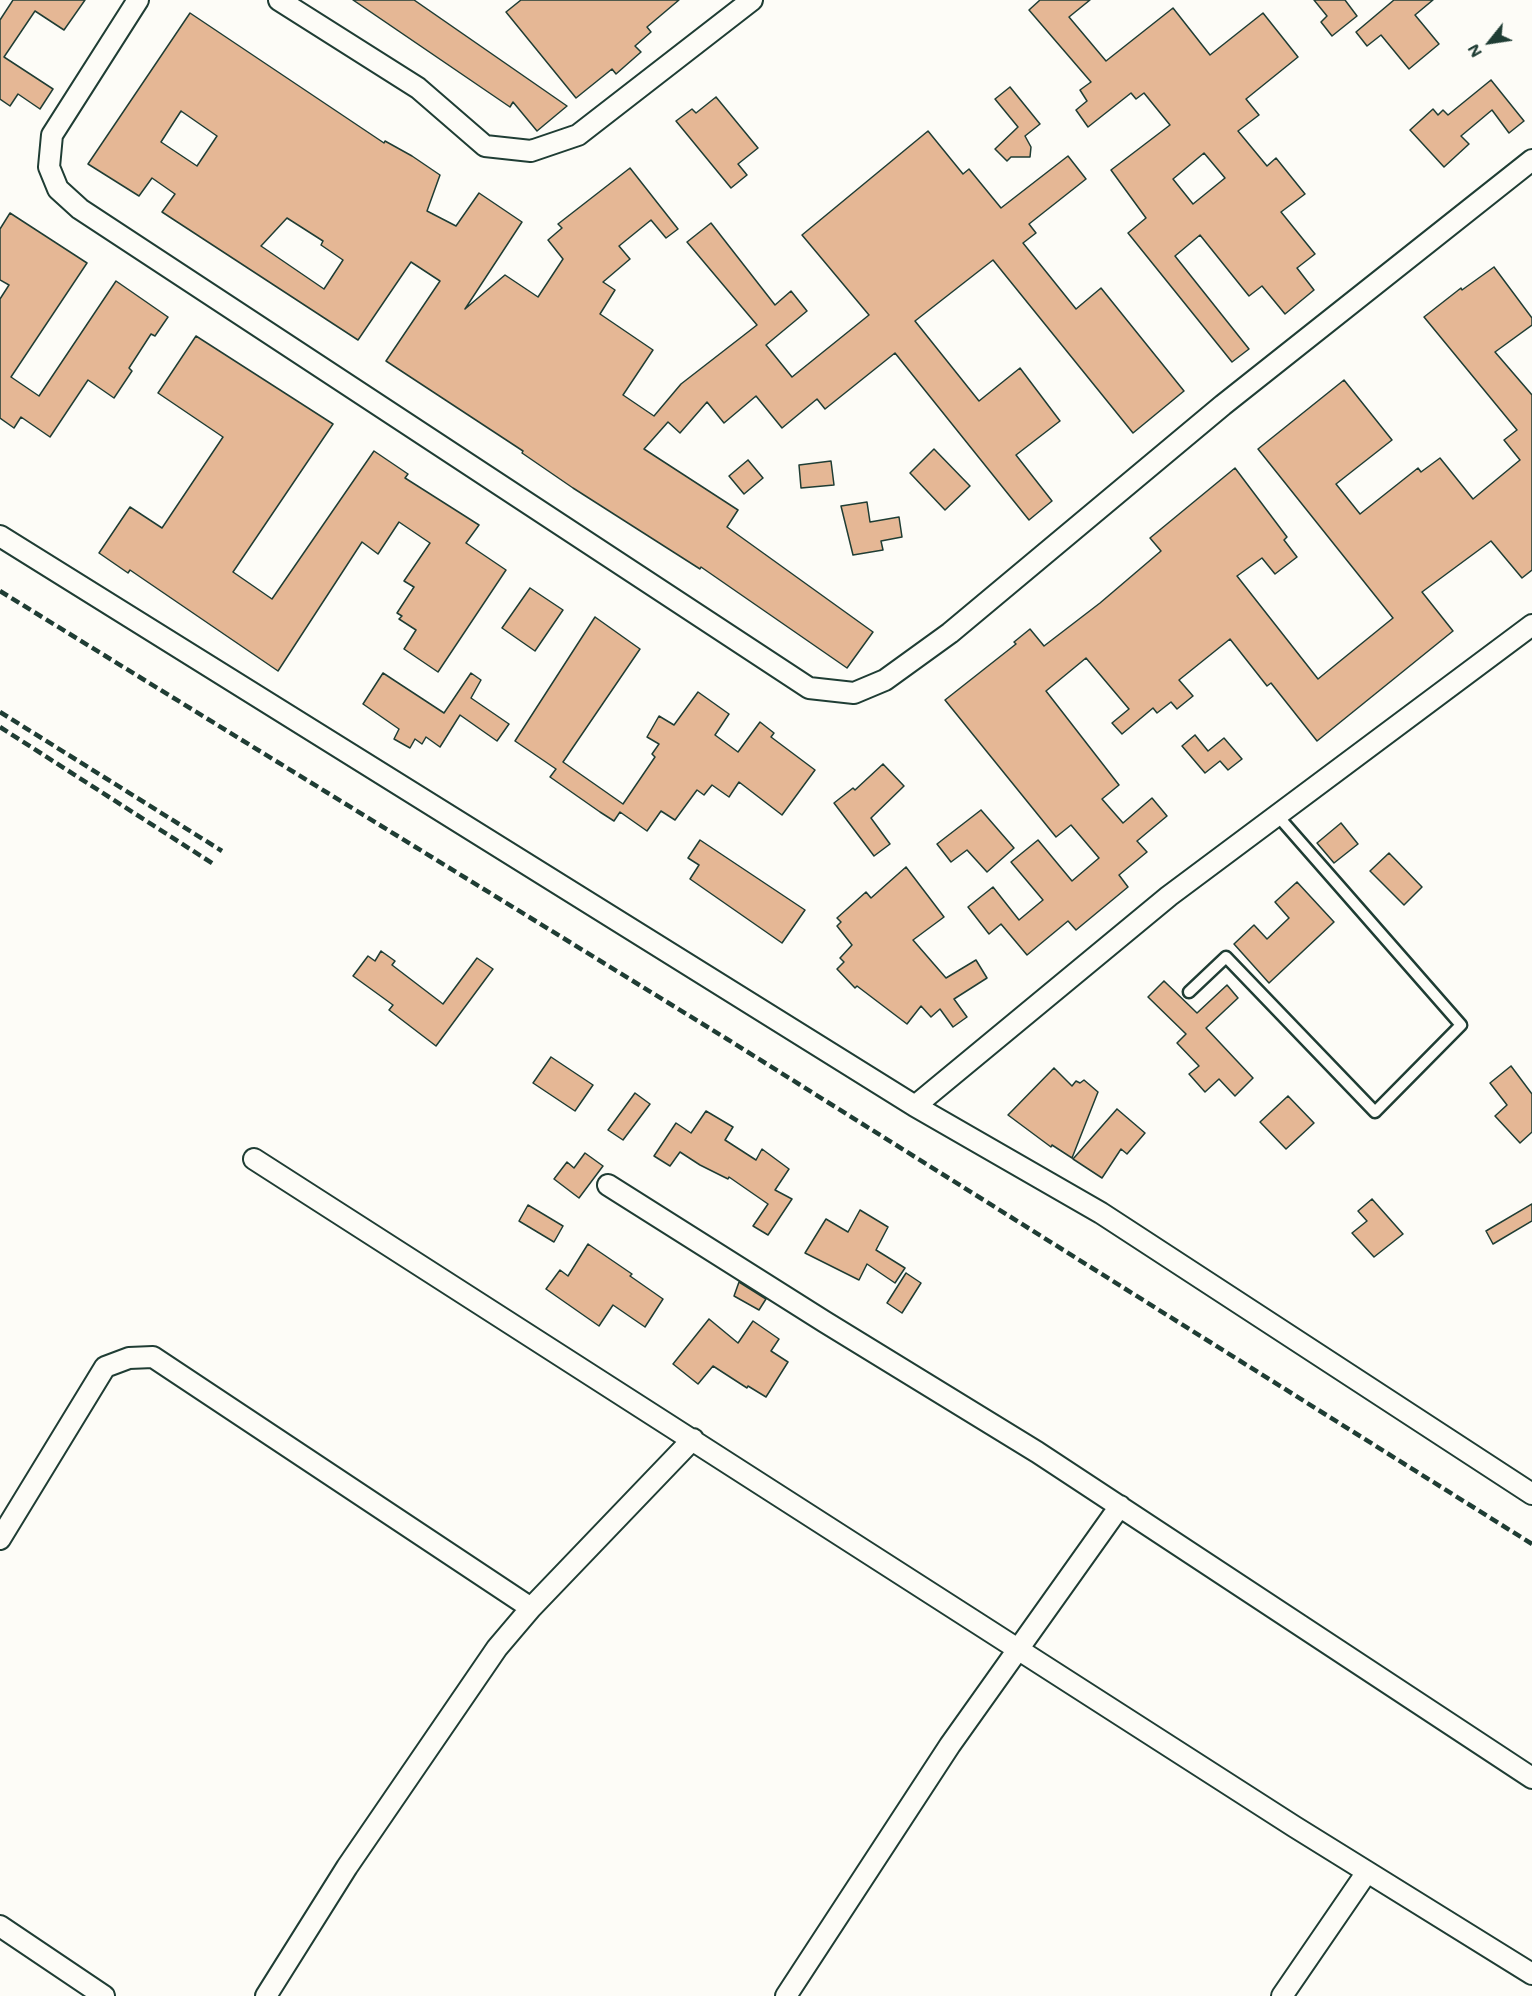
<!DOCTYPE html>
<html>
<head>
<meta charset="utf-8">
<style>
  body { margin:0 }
  #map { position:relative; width:1532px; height:1996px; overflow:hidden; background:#fdfcf7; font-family:Mali,sans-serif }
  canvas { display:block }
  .north { position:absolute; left:1460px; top:12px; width:60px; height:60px; -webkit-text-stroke:4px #fdfcf7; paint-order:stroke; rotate:240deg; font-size:16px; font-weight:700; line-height:24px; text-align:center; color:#1f3d34 }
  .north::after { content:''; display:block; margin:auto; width:21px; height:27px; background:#1f3d34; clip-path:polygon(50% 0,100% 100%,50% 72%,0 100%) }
</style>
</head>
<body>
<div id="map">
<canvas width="1532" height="1996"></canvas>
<div class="north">N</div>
</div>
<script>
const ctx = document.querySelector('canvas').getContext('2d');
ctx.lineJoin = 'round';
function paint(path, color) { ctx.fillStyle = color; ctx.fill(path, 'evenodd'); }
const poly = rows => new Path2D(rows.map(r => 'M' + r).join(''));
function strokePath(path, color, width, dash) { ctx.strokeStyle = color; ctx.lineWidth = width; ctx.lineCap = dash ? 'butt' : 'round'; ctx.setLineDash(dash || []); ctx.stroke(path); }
const building = poly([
  [13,0,85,0,64,30,35,11,4,57,53,89,40,109,18,94,10,106,0,99,0,20,13,0],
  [353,0,414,0,567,106,537,131,513,102,510,107,353,0],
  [521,0,679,0,647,27,651,32,635,46,641,52,616,74,612,69,576,98,506,12,521,0],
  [1040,0,1090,0,1069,17,1106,61,1173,8,1210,55,1263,13,1298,57,1246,99,1259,115,1238,131,1267,166,1276,158,1305,194,1281,212,1315,254,1297,268,1314,290,1285,314,1262,286,1249,296,1200,235,1175,256,1249,349,1232,362,1128,233,1146,218,1111,170,1170,125,1144,93,1136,99,1131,93,1088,127,1076,110,1087,101,1080,90,1091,82,1029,10,1040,0],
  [1204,153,1225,178,1193,204,1173,179,1204,153],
  [1314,0,1345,0,1357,16,1332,36,1321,22,1327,16,1314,0],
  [1394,0,1433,0,1415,15,1439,44,1409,69,1381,35,1367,46,1356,32,1394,0],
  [190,13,384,143,385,141,412,156,440,175,427,211,456,226,479,193,522,222,465,309,505,275,538,297,563,259,548,240,562,228,558,224,630,168,678,229,666,238,651,220,619,246,630,259,603,282,615,290,600,314,653,350,623,395,654,416,681,384,757,325,687,242,711,223,775,305,791,291,807,311,766,345,792,377,869,315,802,235,928,131,963,174,969,169,1001,208,1068,156,1086,179,1029,224,1036,233,1023,243,1076,309,1101,288,1184,391,1133,433,993,260,915,321,979,401,1020,368,1060,421,1016,455,1052,501,1029,520,895,353,825,409,817,399,782,428,756,396,724,423,707,402,680,433,668,422,644,449,738,510,727,527,873,632,847,668,701,567,700,569,573,488,522,453,523,451,386,361,440,281,411,262,358,340,162,212,175,194,152,178,139,196,88,164,190,13],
  [181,111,217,136,197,166,161,142,181,111],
  [287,218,323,241,321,245,343,260,324,289,261,246,287,218],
  [1491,80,1524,121,1509,133,1492,110,1461,136,1469,144,1444,167,1410,130,1433,109,1438,115,1443,110,1448,115,1491,80],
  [1010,87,1040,124,1025,136,1031,147,1030,157,1011,157,1007,161,995,149,1018,127,995,99,1010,87],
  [716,97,758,148,738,164,747,175,731,188,676,121,692,109,696,113,716,97],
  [10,213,87,263,11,377,39,396,116,281,168,317,155,336,151,334,129,368,132,371,114,398,88,380,50,437,21,417,14,428,0,418,0,299,9,285,0,280,0,229,10,213],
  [1494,267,1532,318,1532,325,1495,352,1532,395,1532,570,1522,578,1491,541,1422,592,1453,631,1317,741,1271,683,1267,686,1230,639,1179,680,1193,696,1177,709,1171,702,1157,713,1153,708,1122,734,1112,723,1129,709,1086,658,1046,691,1119,785,1102,799,1123,823,1152,798,1167,816,1137,841,1147,852,1119,875,1128,887,1076,930,1068,921,1027,955,1001,924,989,934,968,907,993,887,1019,920,1043,900,1011,862,1038,840,1072,881,1099,858,1071,825,1056,837,945,700,1016,644,1014,642,1030,629,1044,646,1100,603,1161,551,1150,538,1235,468,1287,537,1284,540,1297,557,1275,574,1262,558,1237,576,1318,679,1393,618,1258,449,1344,380,1392,440,1336,484,1360,514,1418,468,1421,472,1440,458,1473,499,1520,460,1504,440,1517,430,1424,317,1461,288,1462,290,1494,267],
  [196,336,333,424,233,572,272,599,374,451,408,474,405,478,479,525,466,543,506,570,438,672,404,649,416,630,399,619,402,616,397,613,414,587,404,581,430,543,399,522,378,554,362,542,278,671,130,570,128,573,99,553,130,507,162,528,223,437,158,393,196,336],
  [934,449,970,486,945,510,910,473,934,449],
  [748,460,763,478,744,494,729,476,748,460],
  [831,461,834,485,801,488,799,465,831,461],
  [867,502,870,522,899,517,902,537,881,541,883,550,853,555,841,506,867,502],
  [530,588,563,610,535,651,502,628,530,588],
  [595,617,640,649,563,762,623,804,655,757,652,754,659,744,647,737,659,716,674,725,698,692,729,714,715,735,738,752,760,722,774,733,771,737,815,770,782,815,739,782,729,797,712,785,704,795,697,790,675,820,661,811,647,831,620,812,614,821,600,812,550,777,556,769,515,741,595,617],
  [383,673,444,713,471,673,481,680,471,698,509,724,497,741,460,715,440,747,426,737,422,744,415,739,410,748,394,739,399,729,363,704,383,673],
  [1195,735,1208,751,1224,738,1242,759,1228,770,1220,761,1205,773,1182,746,1195,735],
  [883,764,904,786,871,818,890,844,874,856,834,803,853,788,855,790,883,764],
  [981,810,1014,848,987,872,967,850,951,862,937,844,981,810],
  [1341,823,1358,844,1334,863,1317,843,1341,823],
  [700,840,805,910,782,943,690,879,699,865,688,858,700,840],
  [1389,853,1422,887,1404,905,1370,871,1389,853],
  [906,867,944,917,913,940,946,978,976,960,987,978,954,999,967,1017,953,1027,940,1009,931,1017,921,1006,907,1024,857,986,855,988,837,969,844,962,840,958,852,945,837,926,841,922,837,918,866,892,871,898,906,867],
  [1297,882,1334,922,1269,983,1234,944,1254,925,1267,939,1289,918,1275,902,1297,882],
  [381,951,395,961,392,965,443,1004,477,958,493,969,436,1046,389,1010,393,1005,353,976,368,956,375,961,381,951],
  [1164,981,1197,1013,1227,985,1238,998,1206,1028,1253,1078,1235,1096,1219,1079,1205,1092,1189,1074,1199,1066,1177,1043,1186,1034,1148,997,1164,981],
  [551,1057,593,1085,575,1111,533,1083,551,1057],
  [1511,1066,1532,1094,1532,1132,1520,1143,1495,1116,1507,1105,1490,1083,1511,1066],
  [1054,1068,1072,1086,1076,1081,1080,1083,1084,1080,1098,1092,1072,1158,1052,1145,1051,1147,1008,1115,1054,1068],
  [635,1093,650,1104,623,1140,608,1130,635,1093],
  [1288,1096,1314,1123,1286,1149,1260,1122,1288,1096],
  [1117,1109,1145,1133,1127,1154,1121,1149,1102,1178,1073,1159,1117,1109],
  [706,1111,733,1127,725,1140,756,1160,762,1149,789,1169,775,1190,792,1199,768,1235,753,1226,768,1204,729,1177,728,1179,700,1165,680,1152,670,1166,654,1156,676,1123,691,1133,706,1111],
  [585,1153,603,1166,579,1198,554,1179,567,1162,574,1168,585,1153],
  [1372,1199,1403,1234,1374,1257,1352,1233,1367,1221,1358,1211,1372,1199],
  [1532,1204,1532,1221,1493,1244,1486,1231,1532,1204],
  [528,1205,563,1226,554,1242,519,1221,528,1205],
  [860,1210,888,1227,876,1250,905,1268,895,1283,867,1264,859,1280,805,1253,826,1219,848,1232,860,1210],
  [588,1244,632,1274,630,1276,663,1299,645,1327,613,1305,599,1326,546,1289,560,1270,568,1276,588,1244],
  [906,1273,921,1283,902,1313,887,1303,906,1273],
  [739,1282,766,1299,759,1310,734,1296,739,1282],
  [709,1319,738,1343,753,1321,779,1339,771,1351,788,1362,766,1397,748,1386,747,1388,713,1366,698,1384,673,1364,709,1319]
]);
const lane = poly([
  [1189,992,1226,957,1375,1112,1461,1025,1277,815]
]);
const street = poly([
  [138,0,52,135,49,167,58,189,80,209,809,688,854,693,885,680,950,633,1223,405,1532,160],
  [279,0,418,88,485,146,531,151,578,135,752,0],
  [0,536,915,1106,1101,1213,1532,1494],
  [915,1106,1169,896,1532,625],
  [254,1159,1295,1827,1532,1974],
  [608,1185,825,1322,1037,1452,1532,1778],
  [0,1539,105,1367,129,1358,153,1357,531,1608],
  [0,1926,104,1996],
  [266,1996,347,1867,497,1648,531,1608,693,1439],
  [786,1996,950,1745,1120,1506],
  [1282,1996,1367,1872]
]);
const rail = poly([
  [0,591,727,1039,1532,1544],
  [0,712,222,851],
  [0,727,215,865]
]);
paint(building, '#e5b795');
strokePath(building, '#1f3d34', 1.5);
strokePath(lane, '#1f3d34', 15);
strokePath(street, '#1f3d34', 24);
strokePath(lane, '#fdfcf7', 10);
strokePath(street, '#fdfcf7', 20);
strokePath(rail, '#1f3d34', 4.5, [9, 4.5]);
</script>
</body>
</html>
